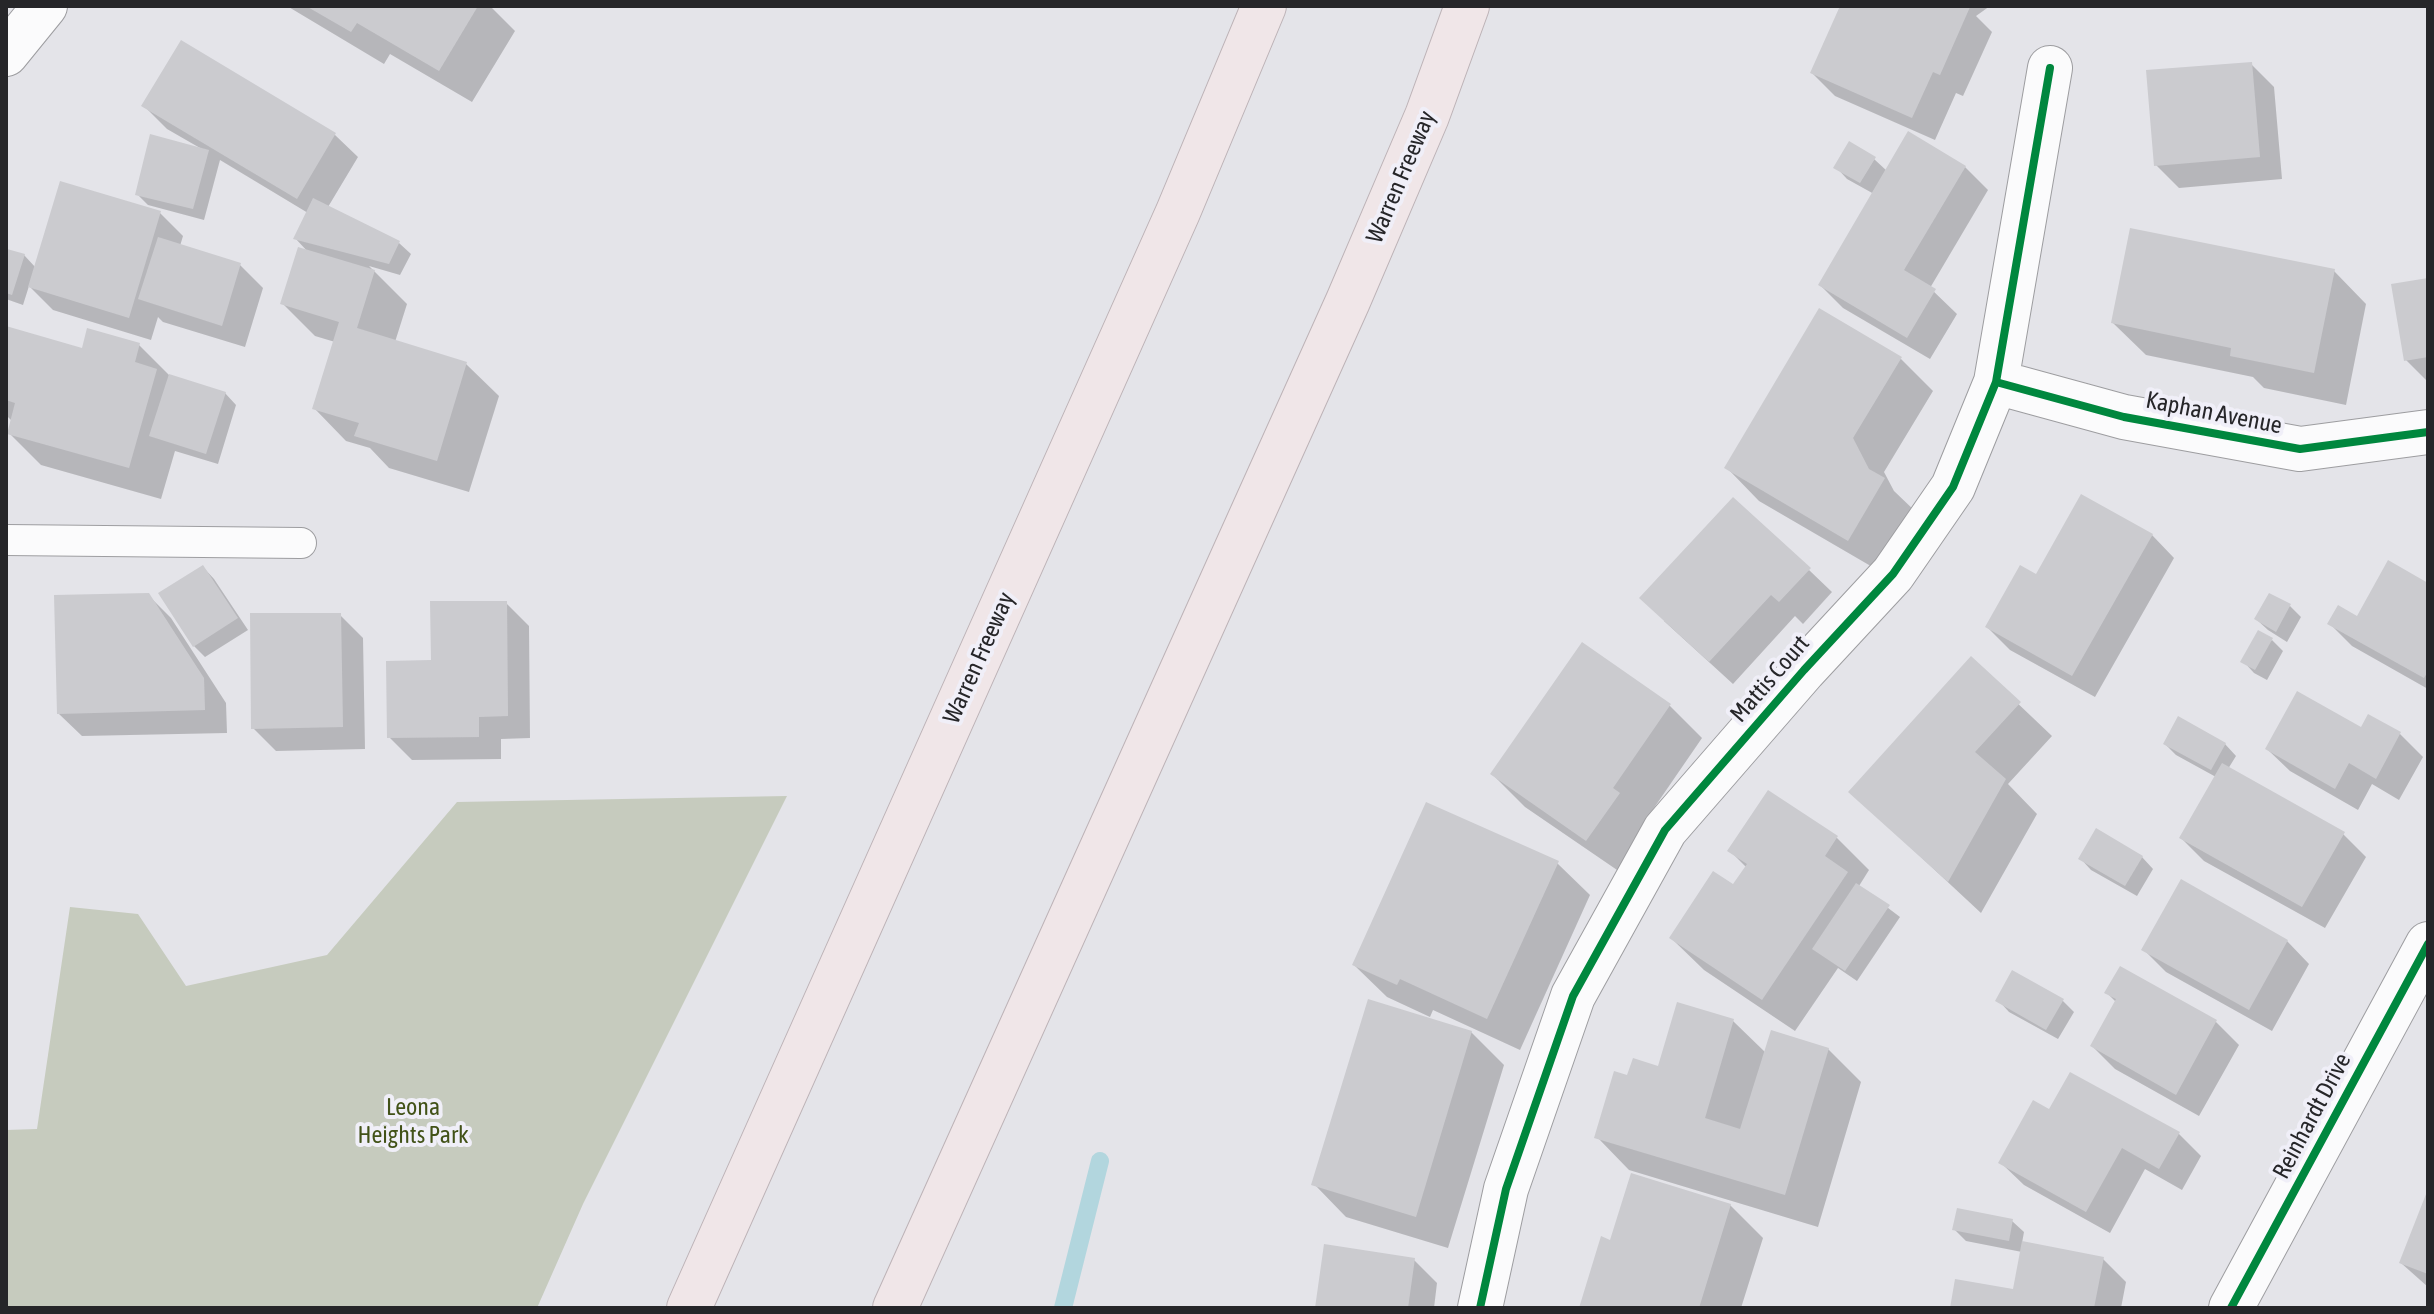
<!DOCTYPE html>
<html>
<head>
<meta charset="utf-8">
<style>
  body { margin:0 }
  #map { position:relative; width:2434px; height:1314px; overflow:hidden; background:#e4e4e9; font-family:"Asap Condensed",sans-serif }
  canvas { display:block }
  .frame { position:absolute; inset:0; border:8px solid #262629; pointer-events:none }
</style>
</head>
<body>
<div id="map">
<canvas width="2434" height="1314"></canvas>
<div class="frame"></div>
</div>
<script>
const ctx = document.querySelector('canvas').getContext('2d');
ctx.lineJoin = 'round';
function paint(path, color) { ctx.fillStyle = color; ctx.fill(path, 'evenodd'); }
const poly = rows => new Path2D(rows.map(r => 'M' + r).join(''));
function strokePath(path, color, width, dash) { ctx.strokeStyle = color; ctx.lineWidth = width; ctx.lineCap = dash ? 'butt' : 'round'; ctx.setLineDash(dash || []); ctx.stroke(path); }
function drawText(font, color, halo, rows, align = 'center') {
  ctx.font = font + ' "Asap Condensed",sans-serif'; ctx.lineWidth = 8; ctx.setLineDash([]); ctx.textBaseline = 'middle'; ctx.strokeStyle = halo; ctx.fillStyle = color; for (const [text, x, y, turn = 0] of rows) {
    ctx.save(); ctx.translate(x, y); ctx.rotate((+turn || 0) * Math.PI / 180); ctx.textAlign = isNaN(turn) ? turn : align; if (halo) ctx.strokeText(text, 0, 0); ctx.fillText(text, 0, 0); ctx.restore();
  }
}
const green = poly([
  [787,796,583,1204,537,1308,6,1308,6,1130,37,1129,70,907,138,914,186,986,327,955,457,802]
]);
const shadow = poly([
  [287,6,490,6,515,31,472,102,390,54,384,64],
  [1842,6,1990,6,1976,16,1992,32,1963,96,1956,93,1935,140,1835,96,1812,73],
  [2251,64,2274,87,2282,179,2179,188,2156,165],
  [144,106,335,135,358,157,328,207,399,243,411,254,400,275,369,266,407,304,395,342,466,364,499,396,469,492,389,468,370,448,346,441,314,408,335,342,315,336,283,304,308,252,295,238,308,213,220,160,204,220,148,205,137,194,200,148,167,129],
  [1874,159,1887,171,1965,167,1988,190,1930,288,1957,314,1930,359,1843,308,1820,285,1874,194,1847,179,1836,167],
  [160,213,183,236,180,246,240,265,263,288,245,347,163,322,158,317,151,340,53,310,29,286,23,305,6,299,8,251,24,255,36,268],
  [2334,271,2366,304,2346,405,2264,388,2253,377,2146,355,2113,323],
  [2428,280,2428,382,2406,360],
  [6,328,84,351,139,345,171,377,225,393,236,405,218,464,175,451,161,499,41,465,9,433,12,421,6,415],
  [1900,358,1933,391,1884,472,1894,491,1916,512,1881,572,1759,501,1727,468],
  [2152,535,2174,558,2095,697,2010,650,1987,627],
  [203,567,214,579,248,630,205,657,194,646],
  [1809,570,1832,592,1803,624,1795,616,1733,684,1664,621],
  [2428,585,2428,689,2352,646,2329,623,2358,619],
  [148,595,171,618,226,703,227,733,82,736,59,714],
  [506,603,529,626,530,738,501,739,501,759,412,760,389,737,433,662],
  [2290,606,2301,617,2287,642,2268,630,2256,619],
  [340,615,363,638,365,749,276,751,253,728],
  [2272,640,2283,651,2267,680,2254,673,2243,661],
  [1583,644,1670,706,1702,738,1645,821,1620,872,1525,807,1492,774],
  [1971,659,2052,736,2008,784,2037,814,1981,913,1851,792],
  [2362,730,2400,734,2423,757,2399,800,2372,784,2358,810,2290,771,2267,749],
  [2165,744,2225,744,2236,756,2228,769,2343,834,2366,857,2325,928,2204,861,2181,838,2216,777,2176,755],
  [1769,792,1837,838,1869,870,1859,886,1900,917,1857,981,1838,968,1795,1031,1704,970,1671,938,1734,887,1747,868,1730,851],
  [2142,857,2153,869,2137,896,2091,870,2080,858],
  [1557,863,1590,895,1520,1050,1433,1010,1430,1017,1387,997,1354,965],
  [2287,941,2309,964,2272,1031,2166,972,2144,950],
  [2121,968,2216,1022,2239,1045,2199,1116,2115,1069,2092,1046,2117,1003,2107,993],
  [1998,1000,2062,1000,2074,1012,2058,1039,2009,1012],
  [1733,1021,1766,1053,1828,1049,1861,1082,1818,1227,1629,1170,1597,1137,1628,1077,1659,1069],
  [1471,1032,1504,1065,1448,1248,1346,1217,1314,1184],
  [2050,1111,2178,1133,2201,1156,2182,1190,2145,1169,2110,1233,2024,1185,2001,1163],
  [2428,1194,2428,1287,2401,1263],
  [1730,1205,1763,1238,1741,1308,1581,1308,1611,1242],
  [2012,1221,2024,1232,2022,1243,2103,1259,2126,1282,2121,1308,1952,1308,2014,1292,2022,1252,1966,1241,1954,1229],
  [1414,1260,1437,1283,1434,1308,1317,1308]
]);
const stream = poly([
  [1063,1308,1100,1161]
]);
const building = poly([
  [306,6,478,6,439,71,357,23,351,32],
  [1840,6,1970,7,1940,75,1933,72,1912,118,1810,73],
  [181,40,336,133,297,199,141,106],
  [2252,62,2260,157,2154,166,2146,70],
  [1908,131,1966,166,1904,270,1936,289,1907,338,1818,285],
  [150,134,209,150,193,209,135,195],
  [1849,141,1876,157,1860,183,1833,168],
  [60,181,161,211,129,318,28,287],
  [313,198,400,241,389,264,293,239],
  [2130,228,2335,269,2314,373,2230,356,2231,348,2111,323],
  [158,237,241,263,222,326,138,299],
  [298,247,375,270,357,328,467,362,437,461,354,436,359,423,312,409,339,322,280,304],
  [7,249,25,254,12,295,6,293],
  [2428,278,2428,357,2404,361,2391,284],
  [1819,308,1902,357,1853,438,1869,469,1885,478,1848,541,1724,468],
  [6,326,82,348,87,328,140,343,135,362,157,369,129,468,7,434,15,403,6,400],
  [169,374,226,392,206,454,149,436],
  [2081,494,2153,534,2072,676,1985,627,2020,565,2036,574],
  [1733,497,1811,568,1779,602,1771,595,1709,662,1639,598],
  [2388,560,2428,583,2428,671,2424,678,2327,624,2338,605,2357,616],
  [203,565,238,618,193,647,158,593],
  [149,593,204,678,205,710,57,714,54,595],
  [2269,593,2291,604,2276,632,2254,619],
  [430,601,507,601,508,716,479,717,479,737,387,738,386,661,431,660],
  [250,613,341,613,343,727,251,729],
  [2258,630,2273,638,2255,670,2240,662],
  [1582,642,1671,704,1613,788,1620,793,1586,841,1490,774],
  [1971,656,2021,702,1975,752,2006,779,1948,882,1848,792],
  [2297,691,2361,727,2368,714,2401,732,2376,779,2349,763,2335,789,2265,749],
  [2178,716,2226,743,2211,770,2163,744],
  [2222,763,2345,832,2302,907,2179,838],
  [1768,790,1838,836,1825,856,1848,872,1762,1000,1669,938,1713,871,1733,884,1747,864,1727,851],
  [1426,802,1559,861,1487,1019,1400,979,1397,985,1352,965],
  [2096,828,2143,856,2125,886,2078,859],
  [2181,879,2288,940,2249,1010,2141,950],
  [1856,883,1890,905,1845,971,1812,949],
  [2120,966,2217,1020,2176,1095,2090,1046,2116,999,2104,993],
  [2012,970,2064,999,2046,1030,1995,1001],
  [1368,999,1472,1031,1416,1217,1311,1185],
  [1677,1002,1734,1019,1705,1118,1740,1129,1771,1030,1829,1048,1785,1195,1594,1138,1614,1071,1627,1075,1633,1058,1658,1066],
  [2070,1072,2180,1132,2159,1169,2122,1148,2086,1212,1998,1163,2033,1100,2049,1109],
  [1631,1173,1731,1204,1699,1308,1579,1308,1601,1236,1610,1240],
  [2428,1189,2428,1274,2399,1263],
  [1957,1208,2013,1219,2009,1241,1952,1230],
  [2022,1241,2104,1257,2094,1308,1950,1308,1955,1279,2013,1289],
  [1324,1244,1415,1258,1408,1308,1315,1308]
]);
const service = poly([
  [6,540,301,543]
]);
const minor = poly([
  [6,54,45,6],
  [1996,382,2124,417,2300,449,2428,432],
  [1480,1308,1506,1189,1573,996,1665,830,1804,670,1893,574,1953,487,1996,382,2050,68],
  [2231,1308,2428,944]
]);
const motorway = poly([
  [689,1308,1178,212,1264,6],
  [895,1308,1348,301,1427,116,1467,6]
]);
const cycleway = poly([
  [1996,382,2124,417,2300,449,2428,432],
  [1480,1308,1506,1189,1573,996,1665,830,1804,670,1893,574,1953,487,1996,382,2050,68],
  [2231,1308,2428,944]
]);
const streetNames = [
  ["Warren Freeway",1401,177,-67],
  ["Kaphan Avenue",2214,413,11],
  ["Warren Freeway",979,658,-66],
  ["Mattis Court",1770,679,-49],
  ["Reinhardt Drive",2312,1116,-62]
];
const parkNames = [
  ["Leona",413,1107],
  ["Heights Park",413,1135]
];
paint(green, '#c6cbbe');
paint(shadow, '#0003');
strokePath(stream, '#b2d6de', 18);
paint(building, '#cbcbcf');
strokePath(service, '#9d9da0', 32);
strokePath(minor, '#9d9da0', 46);
strokePath(motorway, '#bdb3b7', 46);
strokePath(service, '#fbfbfc', 30);
strokePath(minor, '#fbfbfc', 44);
strokePath(motorway, '#f0e6e8', 44);
strokePath(cycleway, '#00873e', 8);
drawText('24px', '#262629', '#f0eff8', streetNames);
drawText('24px', '#425218', '#f0eff8', parkNames);
</script>
</body>
</html>
